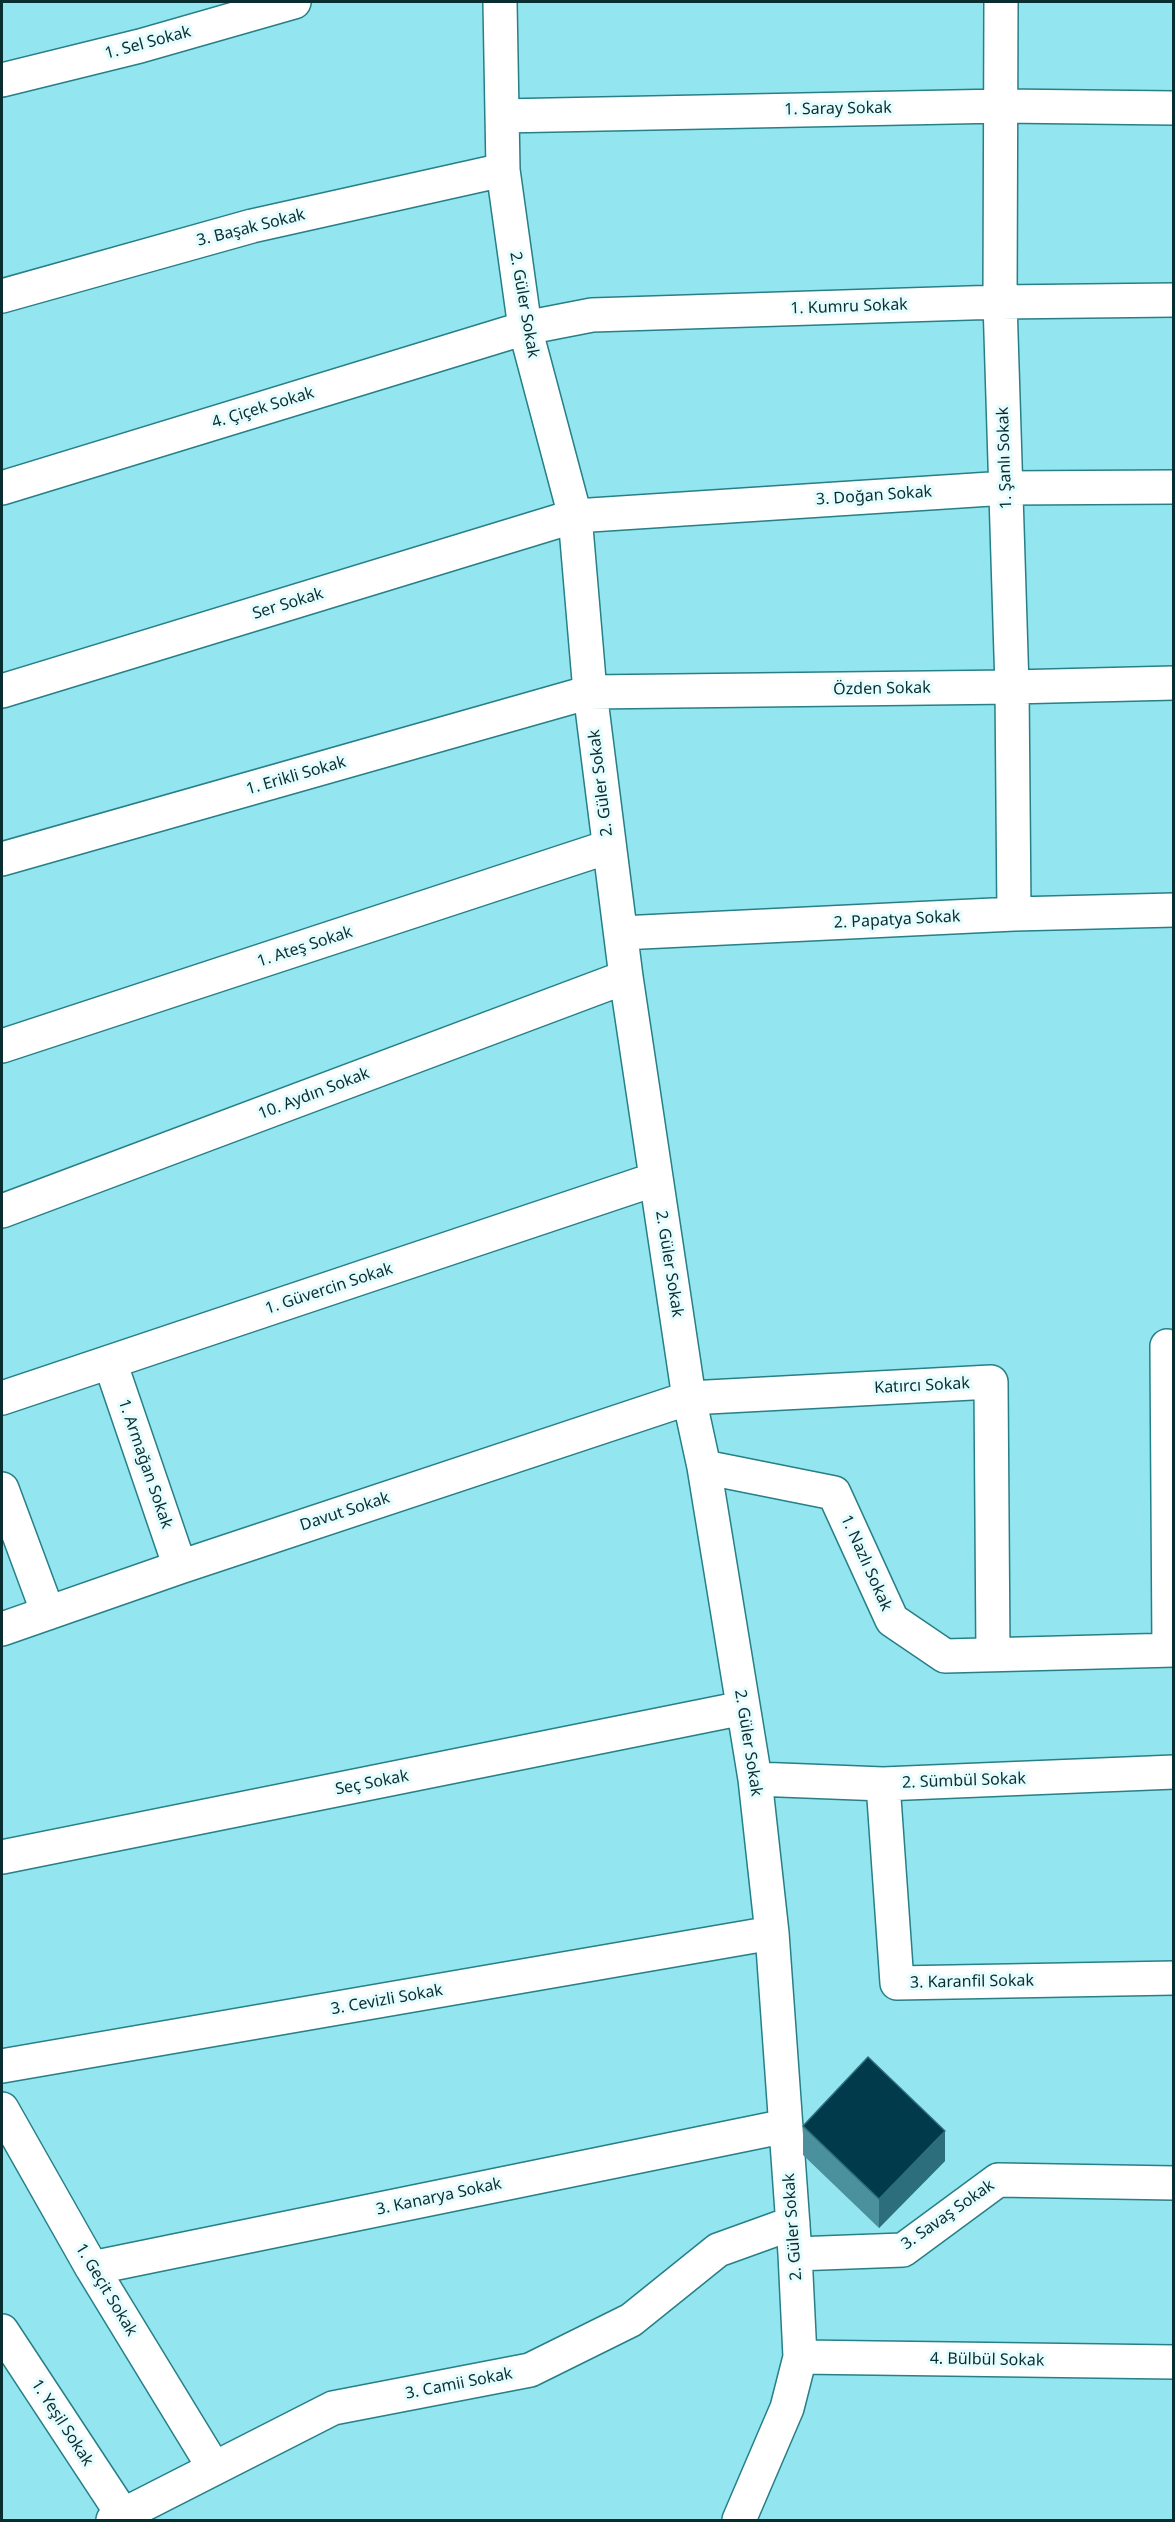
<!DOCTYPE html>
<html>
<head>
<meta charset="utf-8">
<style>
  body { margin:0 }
  #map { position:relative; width:1175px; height:2522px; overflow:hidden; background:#93e6ef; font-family:"Noto Sans",sans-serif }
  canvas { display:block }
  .frame { position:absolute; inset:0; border:3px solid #092e31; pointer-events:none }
</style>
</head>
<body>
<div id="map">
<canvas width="1175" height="2522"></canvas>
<div class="frame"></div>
</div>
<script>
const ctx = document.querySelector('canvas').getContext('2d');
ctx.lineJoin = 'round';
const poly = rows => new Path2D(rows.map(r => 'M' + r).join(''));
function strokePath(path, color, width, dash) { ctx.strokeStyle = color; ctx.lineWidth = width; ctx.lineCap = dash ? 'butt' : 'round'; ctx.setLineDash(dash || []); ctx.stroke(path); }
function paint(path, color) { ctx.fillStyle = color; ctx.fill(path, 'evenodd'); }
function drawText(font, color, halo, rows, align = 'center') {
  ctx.font = font + ' "Noto Sans",sans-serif'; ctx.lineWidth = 6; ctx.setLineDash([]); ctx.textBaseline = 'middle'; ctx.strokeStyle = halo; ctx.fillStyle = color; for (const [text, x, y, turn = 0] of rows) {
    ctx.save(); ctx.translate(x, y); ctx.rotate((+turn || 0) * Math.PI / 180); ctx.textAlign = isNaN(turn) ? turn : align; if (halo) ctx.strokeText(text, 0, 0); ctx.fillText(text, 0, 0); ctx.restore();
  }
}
const minor = poly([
  [500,2,503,170,525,328,575,516,590,692,626,977,689,1398,704,1467,755,1779,772,1933,795,2254,800,2357,787,2408,739,2520],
  [1001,2,1000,302,1012,687,1014,914],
  [2,80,140,46,294,2],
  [502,116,1002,106,1174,108],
  [2,296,252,226,503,170],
  [2,488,525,328,592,315,1000,302,1174,300],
  [2,691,575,516,1006,488,1174,487],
  [2,859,590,692,1012,687,1174,683],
  [621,933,1014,914,1174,910],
  [2,1046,608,847],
  [2,1211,626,977],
  [1167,1346,1169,1650],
  [110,1362,180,1567],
  [2,1398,656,1179],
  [704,1467,834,1493,892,1620,945,1656,1174,1650],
  [2,1489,48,1613],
  [2,1629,180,1567,689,1398,991,1382,993,1654],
  [755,1779,883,1784,1174,1772],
  [883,1784,897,1983,1174,1978],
  [2,1857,743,1708],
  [2,2066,772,1933],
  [2,2109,92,2268,214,2468],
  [795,2254,903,2250,998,2180,1174,2183],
  [92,2268,786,2126],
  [2,2331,123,2515],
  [800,2357,1174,2362],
  [113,2520,333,2408,530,2370,631,2320,718,2250,793,2223]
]);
const wall = poly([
  [803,2126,945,2161,879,2228,803,2155]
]);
const shadedWall = poly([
  [945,2131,945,2161,879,2228,879,2199]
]);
const building = poly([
  [868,2057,945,2131,879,2199,803,2126,868,2057]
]);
const streetNames = [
  ["1. Sel Sokak",148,43,-15],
  ["1. Saray Sokak",838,109,-1],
  ["3. Başak Sokak",251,228,-14],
  ["2. Güler Sokak",524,305,80],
  ["1. Kumru Sokak",849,307,-2],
  ["4. Çiçek Sokak",263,408,-17],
  ["1. Şanlı Sokak",1005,458,-92],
  ["3. Doğan Sokak",874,496,-4],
  ["Ser Sokak",288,604,-17],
  ["Özden Sokak",882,689,-1],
  ["1. Erikli Sokak",296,776,-16],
  ["2. Güler Sokak",601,783,-97],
  ["2. Papatya Sokak",897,920,-3],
  ["1. Ateş Sokak",305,947,-18],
  ["10. Aydın Sokak",314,1094,-21],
  ["2. Güler Sokak",669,1264,81],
  ["1. Güvercin Sokak",329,1289,-18],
  ["Katırcı Sokak",922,1386,-3],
  ["1. Armağan Sokak",145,1464,71],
  ["Davut Sokak",345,1512,-18],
  ["1. Nazlı Sokak",866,1563,66],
  ["2. Güler Sokak",748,1743,81],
  ["2. Sümbül Sokak",964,1781,-2],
  ["Seç Sokak",372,1783,-11],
  ["3. Karanfil Sokak",972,1982,-1],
  ["3. Cevizli Sokak",387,2000,-10],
  ["3. Kanarya Sokak",439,2197,-12],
  ["3. Savaş Sokak",948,2215,-35],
  ["2. Güler Sokak",793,2227,-94],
  ["1. Geçit Sokak",106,2290,59],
  ["4. Bülbül Sokak",987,2360,1],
  ["3. Camii Sokak",459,2384,-11],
  ["1. Yeşil Sokak",62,2423,57]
];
strokePath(minor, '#277f87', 36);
strokePath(minor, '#fff', 33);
paint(wall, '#4a909d');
paint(shadedWall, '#2d6e7c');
paint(building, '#013a4b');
strokePath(building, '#2d6e7c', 1.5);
drawText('16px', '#092e31', '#e5fcfe', streetNames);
</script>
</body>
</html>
